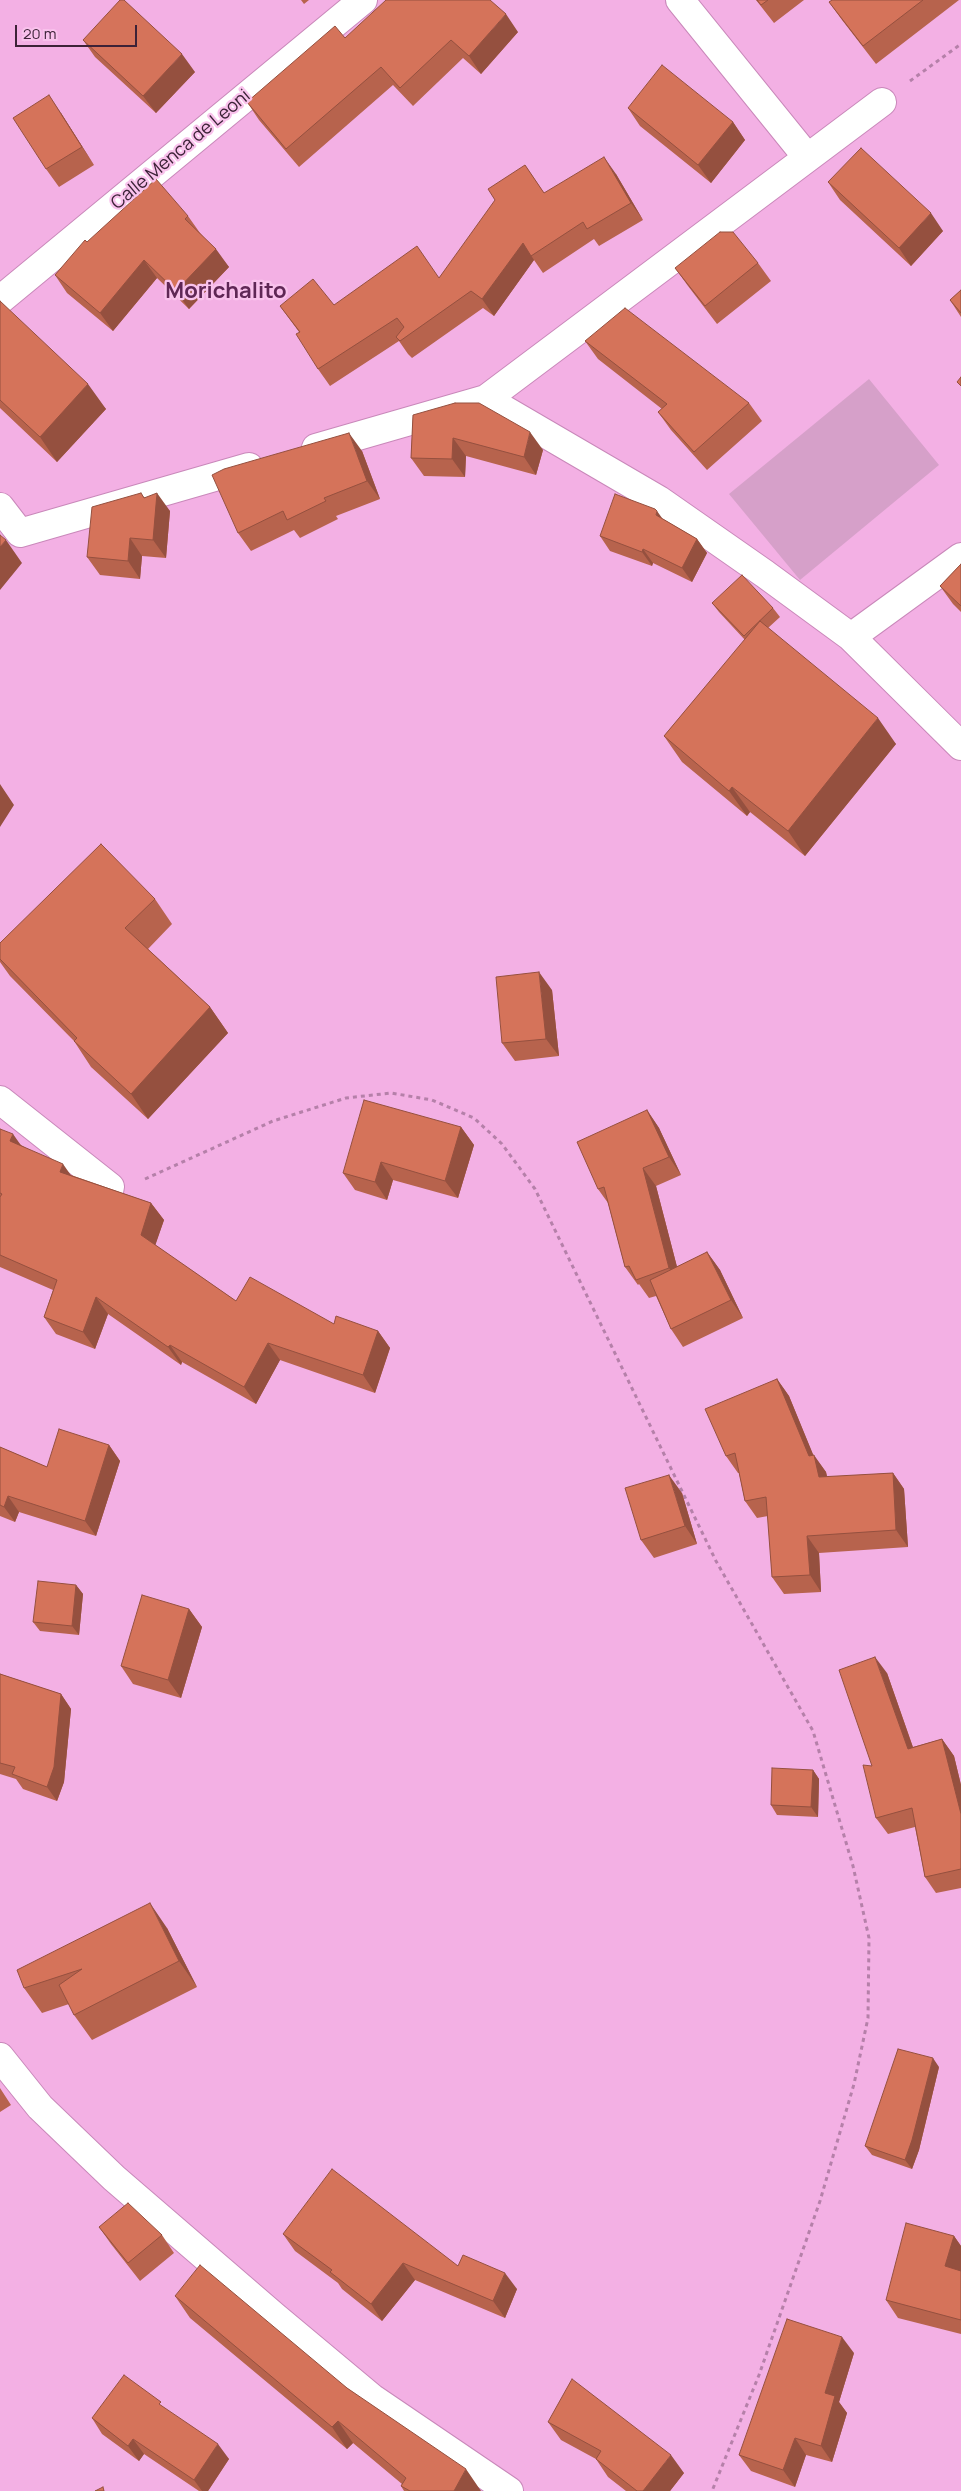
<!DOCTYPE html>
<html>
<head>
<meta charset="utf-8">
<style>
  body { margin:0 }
  #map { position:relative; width:961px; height:2491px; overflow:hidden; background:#f3b0e4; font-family:Manrope,sans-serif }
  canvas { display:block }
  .scale { position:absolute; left:15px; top:25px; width:122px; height:22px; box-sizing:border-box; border:2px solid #3c2237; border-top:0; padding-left:6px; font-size:15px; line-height:18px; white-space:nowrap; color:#3c2237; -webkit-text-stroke:4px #f9c2ec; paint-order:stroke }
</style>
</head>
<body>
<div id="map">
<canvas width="961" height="2491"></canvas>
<div class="scale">20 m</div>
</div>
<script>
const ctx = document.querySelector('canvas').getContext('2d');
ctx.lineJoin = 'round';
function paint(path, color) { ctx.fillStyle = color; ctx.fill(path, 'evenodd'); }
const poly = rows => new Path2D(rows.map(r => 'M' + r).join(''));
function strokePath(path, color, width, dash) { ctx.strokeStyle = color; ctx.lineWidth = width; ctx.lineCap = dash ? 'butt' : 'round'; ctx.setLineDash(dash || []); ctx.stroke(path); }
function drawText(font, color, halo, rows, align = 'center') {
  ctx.font = font + ' Manrope,sans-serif'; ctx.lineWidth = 4.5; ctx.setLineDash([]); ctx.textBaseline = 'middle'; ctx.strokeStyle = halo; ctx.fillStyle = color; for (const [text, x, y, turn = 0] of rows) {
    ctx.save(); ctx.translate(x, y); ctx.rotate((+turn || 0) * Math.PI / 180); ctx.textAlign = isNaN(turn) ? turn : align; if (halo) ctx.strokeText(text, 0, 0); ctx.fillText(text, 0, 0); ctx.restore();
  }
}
const green = poly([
  [869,379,939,465,800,580,729,494]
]);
const path = poly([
  [910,81,961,44],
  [145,1179,273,1121,346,1098,391,1093,432,1100,474,1118,502,1144,535,1189,716,1561,813,1731,853,1866,869,1938,868,2018,854,2084,820,2201,759,2375,712,2491]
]);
const street = poly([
  [680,0,807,157],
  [0,300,363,0],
  [486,399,659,500,765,574,851,637,961,746],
  [316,448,486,399,882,102],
  [0,507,20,533,249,467],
  [851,637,961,557],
  [0,1100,110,1187],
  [0,2057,40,2107,114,2178,274,2316,372,2398,509,2491]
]);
const wall = poly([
  [301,0,309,0,304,4],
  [756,0,804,0,774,23],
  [832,0,959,0,876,64,842,20,829,2],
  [518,32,481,74,463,58,413,106,393,85,299,167,259,120,247,102,345,38],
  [83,40,195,72,156,113,95,57],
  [628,108,733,122,745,140,711,183,640,126],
  [61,113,94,165,59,187,46,169],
  [525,165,544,193,616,174,643,220,599,246,594,239,543,273,534,260,494,316,483,308,412,358,408,354,399,341,330,386,318,369,299,332,280,306,334,305,439,278],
  [828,182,943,231,911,266,840,200],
  [188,216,200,233,229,267,189,309,157,278,113,331,67,293,55,275,87,242],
  [758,263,771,281,717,324,688,286,675,268],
  [961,290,961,317,950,300],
  [0,301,106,409,57,462,0,408],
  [585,341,749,403,762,421,707,470,671,430,658,412,662,409,598,359],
  [413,415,543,450,536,475,466,456,465,477,424,476,411,458],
  [362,451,380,499,336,516,338,519,300,538,294,530,251,551,238,533],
  [145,497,170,511,166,558,142,556,140,579,100,575,87,557],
  [663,519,697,539,707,553,692,582,653,563,652,566,610,551,600,536],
  [961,564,961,612,953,604,940,586],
  [712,603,773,608,780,617,768,628,896,744,805,856,750,812,747,816,682,762,664,736,745,640,719,612],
  [155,899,172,924,148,949,210,1007,228,1033,148,1119,91,1067,74,1041,10,976,0,962,0,943],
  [552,990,559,1056,515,1061,502,1043],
  [647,1110,659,1128,681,1175,656,1186,677,1267,707,1252,720,1270,743,1318,683,1347,671,1329,656,1296,649,1298,639,1284,638,1285,625,1267,608,1203,598,1189],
  [461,1127,474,1145,458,1198,393,1180,387,1200,355,1190,343,1173],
  [0,1129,21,1145,71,1175,151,1203,164,1220,155,1245,236,1301,334,1324,378,1331,390,1348,375,1393,280,1360,256,1404,182,1362,181,1365,108,1314,95,1349,56,1334,44,1317,53,1290,0,1267],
  [777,1379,789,1396,813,1455,826,1472,827,1477,893,1473,904,1489,908,1547,819,1553,821,1592,784,1594,772,1577,768,1516,757,1518,745,1501,739,1473,738,1473,726,1456],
  [109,1445,120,1461,96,1536,19,1512,15,1522,0,1516,0,1447,47,1467],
  [682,1493,697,1544,654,1558,641,1540],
  [76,1585,83,1594,79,1635,40,1631,33,1622],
  [189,1609,202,1627,181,1698,133,1684,121,1666],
  [887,1673,913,1747,942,1739,954,1756,961,1785,961,1888,936,1893,925,1877,915,1827,888,1834,876,1818,872,1766],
  [0,1674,61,1694,71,1709,64,1782,57,1801,23,1789,16,1779,0,1774],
  [813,1770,819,1779,818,1817,777,1815,771,1805],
  [167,1928,197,1987,92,2040,74,2015,69,2004,42,2013,24,1988],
  [939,2067,919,2150,912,2169,872,2155,865,2146],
  [0,2088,11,2105,0,2112],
  [99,2227,162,2235,174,2253,140,2281,111,2244],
  [283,2234,458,2266,517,2289,505,2318,415,2280,382,2321,342,2289,338,2283,295,2251],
  [954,2236,961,2246,961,2334,898,2318,886,2300],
  [175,2296,347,2388,481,2491,404,2491,401,2486,402,2484,353,2443,347,2449,190,2318],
  [854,2353,839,2402,847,2413,832,2462,806,2455,795,2487,751,2471,739,2455],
  [165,2409,229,2459,208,2491,199,2491,144,2454,139,2461,102,2434,92,2418],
  [548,2422,684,2473,670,2491,626,2491,608,2477,596,2459,561,2440]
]);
const shadedWall = poly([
  [506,14,518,32,481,74,469,56],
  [182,54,195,72,156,113,143,96],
  [49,95,61,113,94,165,82,147],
  [733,122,745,140,711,183,698,165],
  [604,157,616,174,643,220,631,203],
  [931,213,943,231,911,266,899,248],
  [523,243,534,260,494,316,482,299],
  [216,249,229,267,189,309,176,291],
  [144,260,157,278,113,331,100,313],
  [88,384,106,409,57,462,40,437],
  [530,432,543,450,536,475,524,457],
  [349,433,362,451,380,499,367,481],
  [453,438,466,456,465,477,452,459],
  [141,493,154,511,157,493,170,511,166,558,153,540,144,498],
  [657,511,667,525,656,515],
  [130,538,142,556,140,579,128,561],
  [697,539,707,553,692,582,682,568],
  [6,540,22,563,0,590,0,547],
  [643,549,653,563,652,566,642,552],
  [878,718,896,744,805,856,788,831],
  [0,784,14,805,0,827],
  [732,787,750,812,747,816,729,791],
  [539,972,552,990,559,1056,546,1039],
  [210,1007,228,1033,148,1119,131,1094],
  [647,1110,659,1128,681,1175,669,1157],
  [461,1127,474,1145,458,1198,445,1181],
  [13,1134,25,1151,10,1141],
  [381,1162,393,1180,387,1200,375,1182],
  [63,1164,75,1181,60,1172],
  [643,1168,656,1186,682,1286,669,1268],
  [151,1203,164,1220,153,1252,141,1235],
  [707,1252,720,1270,743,1318,731,1300],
  [96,1297,108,1314,95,1349,83,1332],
  [378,1331,390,1348,375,1393,363,1375],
  [268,1343,280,1360,256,1404,244,1387],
  [170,1345,182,1362,181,1365,168,1347],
  [777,1379,789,1396,815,1459,814,1455,826,1472,831,1494,819,1477,809,1456],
  [109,1445,120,1461,96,1536,85,1521],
  [893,1473,904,1489,908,1547,896,1530],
  [669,1475,682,1493,697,1544,685,1526],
  [8,1496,19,1512,15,1522,4,1507],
  [807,1536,819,1553,821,1592,810,1575],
  [76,1585,83,1594,79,1635,72,1626],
  [189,1609,202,1627,181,1698,168,1680],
  [875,1657,887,1673,919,1765,908,1749],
  [61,1694,71,1709,64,1782,57,1801,47,1787],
  [942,1739,954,1756,961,1785,961,1814],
  [813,1770,819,1779,818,1817,811,1807],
  [150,1903,167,1928,197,1987,179,1961],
  [933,2058,939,2067,919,2150,912,2169,905,2160],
  [954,2236,961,2246,961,2272,945,2266],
  [403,2263,415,2280,382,2321,371,2304],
  [505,2273,517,2289,505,2318,493,2301],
  [842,2337,854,2353,839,2402,847,2413,832,2462,821,2446,825,2393],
  [338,2421,353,2443,347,2449,332,2427],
  [795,2438,806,2455,795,2487,783,2470],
  [133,2439,144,2454,139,2461,128,2446],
  [218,2444,229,2459,208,2491,202,2491,194,2480],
  [671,2455,684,2473,670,2491,643,2491],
  [466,2469,481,2491,454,2491]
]);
const building = poly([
  [120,0,124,0,182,54,143,96,83,40,120,0],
  [386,0,490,0,506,14,469,56,451,40,400,88,381,67,286,149,247,102,335,26,345,38,386,0],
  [757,0,768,0,761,5,757,0],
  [832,0,923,0,863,46,829,2,832,0],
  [662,65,733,122,698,165,628,108,662,65],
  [49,95,82,147,46,169,13,118,49,95],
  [861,148,931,213,899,248,828,182,861,148],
  [604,157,631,203,587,229,583,222,531,256,523,243,482,299,471,291,400,341,396,337,404,327,397,318,318,369,296,334,300,332,280,306,313,279,334,305,417,246,439,278,495,200,488,189,525,165,544,193,604,157],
  [156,179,188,216,185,219,216,249,176,291,144,260,100,313,55,275,85,240,87,242,156,179],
  [720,232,733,232,758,263,705,306,675,268,720,232],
  [961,290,961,313,950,300,961,290],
  [0,301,88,384,40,437,0,400,0,301],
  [625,308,749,403,694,452,658,412,667,404,585,341,625,308],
  [961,377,961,386,957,382,961,377],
  [455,403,479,403,530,432,524,457,453,438,452,459,411,458,413,415,455,403],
  [349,433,367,481,324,498,326,501,287,520,283,511,238,533,212,475,224,469,349,433],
  [141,493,144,498,157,493,153,540,130,538,128,561,87,557,92,507,141,493],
  [615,494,655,509,657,511,656,515,697,539,682,568,643,549,642,552,600,536,615,494],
  [0,535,6,540,0,547,0,535],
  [961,564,961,606,940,586,961,564],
  [742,575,773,608,744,636,712,603,742,575],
  [760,621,878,718,788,831,732,787,729,791,664,736,760,621],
  [101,844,155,899,125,928,210,1007,131,1094,74,1041,77,1038,0,959,0,943,101,844],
  [539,972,546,1039,502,1043,496,977,539,972],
  [364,1100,461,1127,445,1181,381,1162,375,1182,343,1173,364,1100],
  [647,1110,669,1157,643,1168,669,1268,636,1280,629,1266,625,1267,604,1187,598,1189,577,1142,647,1110],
  [0,1129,13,1134,10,1141,63,1164,60,1172,151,1203,141,1235,236,1301,250,1277,334,1324,336,1316,378,1331,363,1375,268,1343,244,1387,170,1345,168,1347,96,1297,83,1332,44,1317,57,1280,0,1255,0,1197,2,1194,0,1193,0,1129],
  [707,1252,731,1300,671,1329,650,1280,707,1252],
  [777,1379,809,1456,814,1455,819,1477,893,1473,896,1530,807,1536,810,1575,772,1577,766,1497,745,1501,735,1453,726,1456,705,1409,777,1379],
  [59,1429,109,1445,85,1521,8,1496,4,1507,0,1505,0,1447,47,1467,59,1429],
  [669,1475,685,1526,641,1540,625,1488,669,1475],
  [38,1581,76,1585,72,1626,33,1622,38,1581],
  [142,1595,189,1609,168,1680,121,1666,142,1595],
  [875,1657,908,1749,942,1739,961,1814,961,1869,925,1877,912,1808,876,1818,863,1765,872,1766,839,1670,875,1657],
  [0,1674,61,1694,54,1767,47,1787,12,1774,15,1767,0,1763,0,1674],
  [772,1768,813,1770,811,1807,771,1805,772,1768],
  [150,1903,179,1961,74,2015,59,1985,82,1969,24,1988,17,1970,150,1903],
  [898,2049,933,2058,912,2140,905,2160,865,2146,898,2049],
  [332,2169,458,2266,463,2255,505,2273,493,2301,403,2263,371,2304,330,2272,332,2270,283,2234,332,2169],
  [128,2203,162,2235,128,2263,99,2227,128,2203],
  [906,2223,954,2236,945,2266,961,2271,961,2320,886,2300,906,2223],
  [200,2265,347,2388,466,2469,454,2491,410,2491,401,2486,406,2478,338,2421,332,2427,175,2296,200,2265],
  [787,2319,842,2337,825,2393,835,2396,821,2446,795,2438,783,2470,739,2455,787,2319],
  [124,2375,161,2402,159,2404,218,2444,194,2480,133,2439,128,2446,92,2418,124,2375],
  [572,2379,671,2455,643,2491,637,2491,596,2459,601,2451,548,2422,572,2379],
  [103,2487,104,2491,95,2491,103,2487]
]);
const streetNames = [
  ["Calle Menca de Leoni",181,150,-40]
];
const districtNames = [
  ["Morichalito",226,292]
];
paint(green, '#d6a0c9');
strokePath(street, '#c988ba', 30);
strokePath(path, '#b580a9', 3, [4, 4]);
strokePath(street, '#fff', 28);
paint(wall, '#b7634d');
paint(shadedWall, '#95503f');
paint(building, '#d5735a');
strokePath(building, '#95503f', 1);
drawText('18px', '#3c2237', '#f9c2ec', streetNames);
drawText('bold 22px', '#5f2755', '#f9c2ec', districtNames);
</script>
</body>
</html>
